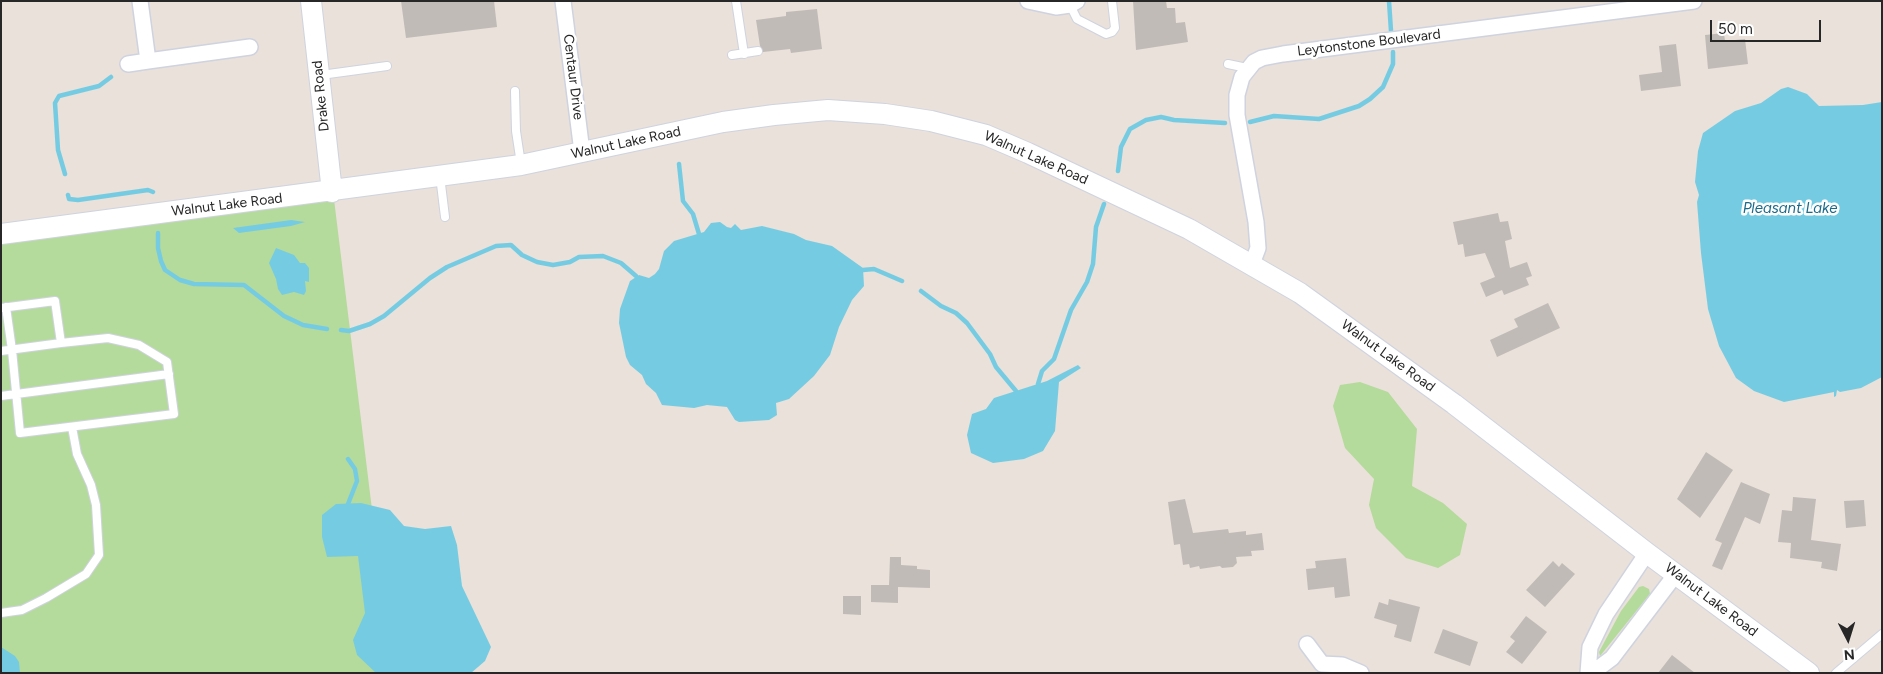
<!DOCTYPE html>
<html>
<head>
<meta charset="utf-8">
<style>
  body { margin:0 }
  #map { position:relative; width:1883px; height:674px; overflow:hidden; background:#e9e1da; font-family:Figtree,sans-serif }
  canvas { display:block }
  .frame { position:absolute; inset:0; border:2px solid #272727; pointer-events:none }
  .north { position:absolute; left:1823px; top:614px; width:50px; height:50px; -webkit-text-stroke:4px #fff; paint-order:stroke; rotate:175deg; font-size:14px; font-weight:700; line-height:20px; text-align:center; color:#272727 }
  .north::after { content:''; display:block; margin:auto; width:18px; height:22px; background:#272727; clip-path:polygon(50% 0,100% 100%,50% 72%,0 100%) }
  .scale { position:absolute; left:1710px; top:20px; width:111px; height:22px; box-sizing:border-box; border:2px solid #272727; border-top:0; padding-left:6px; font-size:15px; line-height:18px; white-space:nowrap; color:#272727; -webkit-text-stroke:4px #fff; paint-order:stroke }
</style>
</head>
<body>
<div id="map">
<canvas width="1883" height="674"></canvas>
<div class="frame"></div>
<div class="north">N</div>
<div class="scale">50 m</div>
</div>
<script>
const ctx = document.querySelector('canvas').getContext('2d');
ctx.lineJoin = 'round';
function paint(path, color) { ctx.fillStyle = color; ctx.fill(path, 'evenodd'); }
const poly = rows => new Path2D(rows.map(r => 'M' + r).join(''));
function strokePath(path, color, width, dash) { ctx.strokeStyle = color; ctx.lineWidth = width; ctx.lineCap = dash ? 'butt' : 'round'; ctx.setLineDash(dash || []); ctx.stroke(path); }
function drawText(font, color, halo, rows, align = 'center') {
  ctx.font = font + ' Figtree,sans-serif'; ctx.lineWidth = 5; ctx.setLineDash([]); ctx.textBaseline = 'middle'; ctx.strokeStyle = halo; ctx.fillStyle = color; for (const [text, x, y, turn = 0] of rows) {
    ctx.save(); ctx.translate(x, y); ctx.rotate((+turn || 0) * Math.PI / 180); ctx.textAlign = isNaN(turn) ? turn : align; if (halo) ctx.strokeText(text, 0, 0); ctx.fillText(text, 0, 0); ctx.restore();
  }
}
const green = poly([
  [333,191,392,673,1,673,1,235],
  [1360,382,1388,392,1417,429,1412,486,1443,503,1467,524,1460,555,1438,568,1406,558,1376,528,1369,505,1374,479,1345,448,1333,406,1340,385],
  [1643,586,1649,589,1650,594,1600,656,1599,652,1621,611,1639,587]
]);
const water = poly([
  [1788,87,1807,94,1819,106,1863,105,1882,102,1882,377,1861,388,1840,392,1837,390,1836,396,1834,397,1834,392,1784,402,1754,391,1736,378,1719,346,1708,309,1701,253,1697,202,1699,195,1695,182,1698,151,1703,133,1735,111,1761,103,1781,89],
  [291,220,305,222,291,226,239,233,233,228],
  [720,222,727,227,731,228,735,224,741,230,762,226,794,234,806,240,832,246,863,268,864,286,852,300,839,327,830,355,814,376,789,399,776,403,777,415,769,420,739,422,735,420,727,407,707,405,694,408,662,405,656,393,646,384,642,375,630,365,626,357,619,323,620,309,630,281,639,275,649,278,655,274,659,269,664,251,674,241,704,232,711,223],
  [276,248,294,255,300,263,305,263,309,268,309,282,305,281,306,291,304,295,294,292,282,295,278,289,276,279,269,263],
  [1078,365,1081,368,1059,382,1055,431,1043,451,1024,459,993,463,971,453,967,435,972,414,986,409,994,398,1047,381],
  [361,503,390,510,404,526,425,529,451,526,457,545,462,586,491,647,485,661,471,673,376,673,357,655,353,640,365,613,358,556,327,557,322,537,322,515,336,504],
  [1,647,15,656,19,662,20,673,1,673]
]);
const stream = poly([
  [1389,1,1391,31],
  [1250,122,1274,116,1319,119,1359,106,1370,99,1383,87,1393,64,1393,52],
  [679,164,683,201,693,214,699,234],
  [1118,171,1121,147,1130,129,1146,120,1161,117,1174,120,1225,123],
  [65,174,58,150,55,103,59,96,99,86,111,77],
  [68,195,69,199,78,200,148,190,153,192],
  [158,233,158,248,161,261,165,270,180,280,194,284,244,285,284,316,303,325,327,329],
  [863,270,874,269,902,281],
  [921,291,941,306,956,313,967,323,990,354,996,367,1016,391],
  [341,330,349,331,370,324,384,316,430,278,447,267,496,246,511,245,522,255,537,262,553,265,570,262,579,257,603,256,621,263,636,276],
  [1038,384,1042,371,1054,359,1071,310,1087,282,1093,264,1096,227,1104,204],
  [348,459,355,469,357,481,348,504]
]);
const building = poly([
  [401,1,494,1,497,27,406,38],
  [1133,1,1166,1,1167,8,1175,8,1176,23,1185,22,1188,42,1136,50],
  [817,9,822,49,791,53,790,49,763,52,760,46,756,20,786,16,786,12],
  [1724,33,1725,41,1745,39,1748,64,1708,69,1705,35],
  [1676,44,1681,86,1641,91,1639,75,1662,72,1659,46],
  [1498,213,1500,222,1508,221,1512,239,1505,241,1510,268,1527,262,1532,276,1526,278,1529,285,1504,295,1502,290,1486,297,1480,283,1495,277,1485,253,1465,257,1463,244,1458,245,1453,222],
  [1548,303,1560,328,1497,357,1490,340,1518,327,1514,319],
  [1706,452,1733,470,1700,518,1677,499],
  [1741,482,1770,494,1760,524,1745,517,1722,570,1712,566,1722,543,1715,540],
  [1793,497,1816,499,1811,540,1841,544,1837,571,1821,568,1822,562,1790,558,1791,543,1778,542,1782,510,1792,511],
  [1185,499,1193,533,1228,529,1229,533,1246,531,1246,535,1262,533,1264,550,1251,551,1252,556,1236,557,1237,563,1233,567,1222,568,1220,566,1200,569,1199,566,1190,568,1189,564,1183,565,1180,544,1174,545,1168,502],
  [1864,500,1866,526,1846,528,1844,501],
  [890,557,901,557,901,565,917,566,917,569,930,570,930,588,898,587,898,603,871,602,871,585,889,585],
  [1346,558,1350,596,1335,598,1334,587,1308,590,1306,569,1316,568,1315,561],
  [1553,561,1559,567,1562,563,1575,574,1545,607,1526,590],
  [843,596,861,596,861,615,843,614],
  [1389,599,1420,607,1411,642,1394,637,1397,625,1374,618,1379,602,1388,605],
  [1526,616,1547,632,1522,664,1506,652,1515,641,1510,637],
  [1443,629,1478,642,1470,666,1434,653],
  [1672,655,1695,673,1658,673]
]);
const lane = poly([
  [736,1,744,54],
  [1070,5,1077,19,1106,34,1112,32,1115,28,1112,1],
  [732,55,758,51],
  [1228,64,1247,68],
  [321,75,387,66],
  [515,91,516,131,521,164],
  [440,176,445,217],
  [6,307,12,350,20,433,174,414,167,362,139,345,108,338,61,343],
  [1,308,55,301,61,343,1,351],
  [1,396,169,374],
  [1,613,22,610,46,598,86,574,99,555,96,505,91,485,77,454,72,427],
  [1836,673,1882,634]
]);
const street = poly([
  [140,1,148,61,250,47],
  [563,1,582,152],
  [1028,1,1056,7,1070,5,1077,1],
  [128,64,148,61],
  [1252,264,1258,248,1256,222,1237,115,1237,95,1242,77,1254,62,1262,58,1283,54,1694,1],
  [1307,644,1322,664],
  [1322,664,1342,665,1361,673],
  [1588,673,1590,647,1606,614,1647,553],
  [1592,673,1612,658,1676,574]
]);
const secondary = poly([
  [311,1,332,192],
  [1,234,521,165,723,122,774,115,828,110,885,114,931,121,986,135,1028,153,1189,229,1300,293,1454,404,1647,553,1809,673]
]);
const streetNames = [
  ["Leytonstone Boulevard",1369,43,-7],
  ["Centaur Drive",573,77,83],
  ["Drake Road",321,96,-96],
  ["Walnut Lake Road",626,143,-12],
  ["Walnut Lake Road",1036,158,24],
  ["Walnut Lake Road",227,205,-7],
  ["Walnut Lake Road",1388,356,36],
  ["Walnut Lake Road",1711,600,37]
];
const waterNames = [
  ["Pleasant Lake",1790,209]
];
paint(green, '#b4db9b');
paint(water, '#75cce2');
strokePath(stream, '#75cce2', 4.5);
paint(building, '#c1bbb7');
strokePath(lane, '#cfd3df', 10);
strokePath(street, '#cfd3df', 18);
strokePath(secondary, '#cfd3df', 22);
strokePath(lane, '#fff', 8);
strokePath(street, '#fff', 15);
strokePath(secondary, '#fff', 20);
drawText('14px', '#272727', '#fff', streetNames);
drawText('italic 15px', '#196a8a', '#fff', waterNames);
</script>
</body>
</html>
